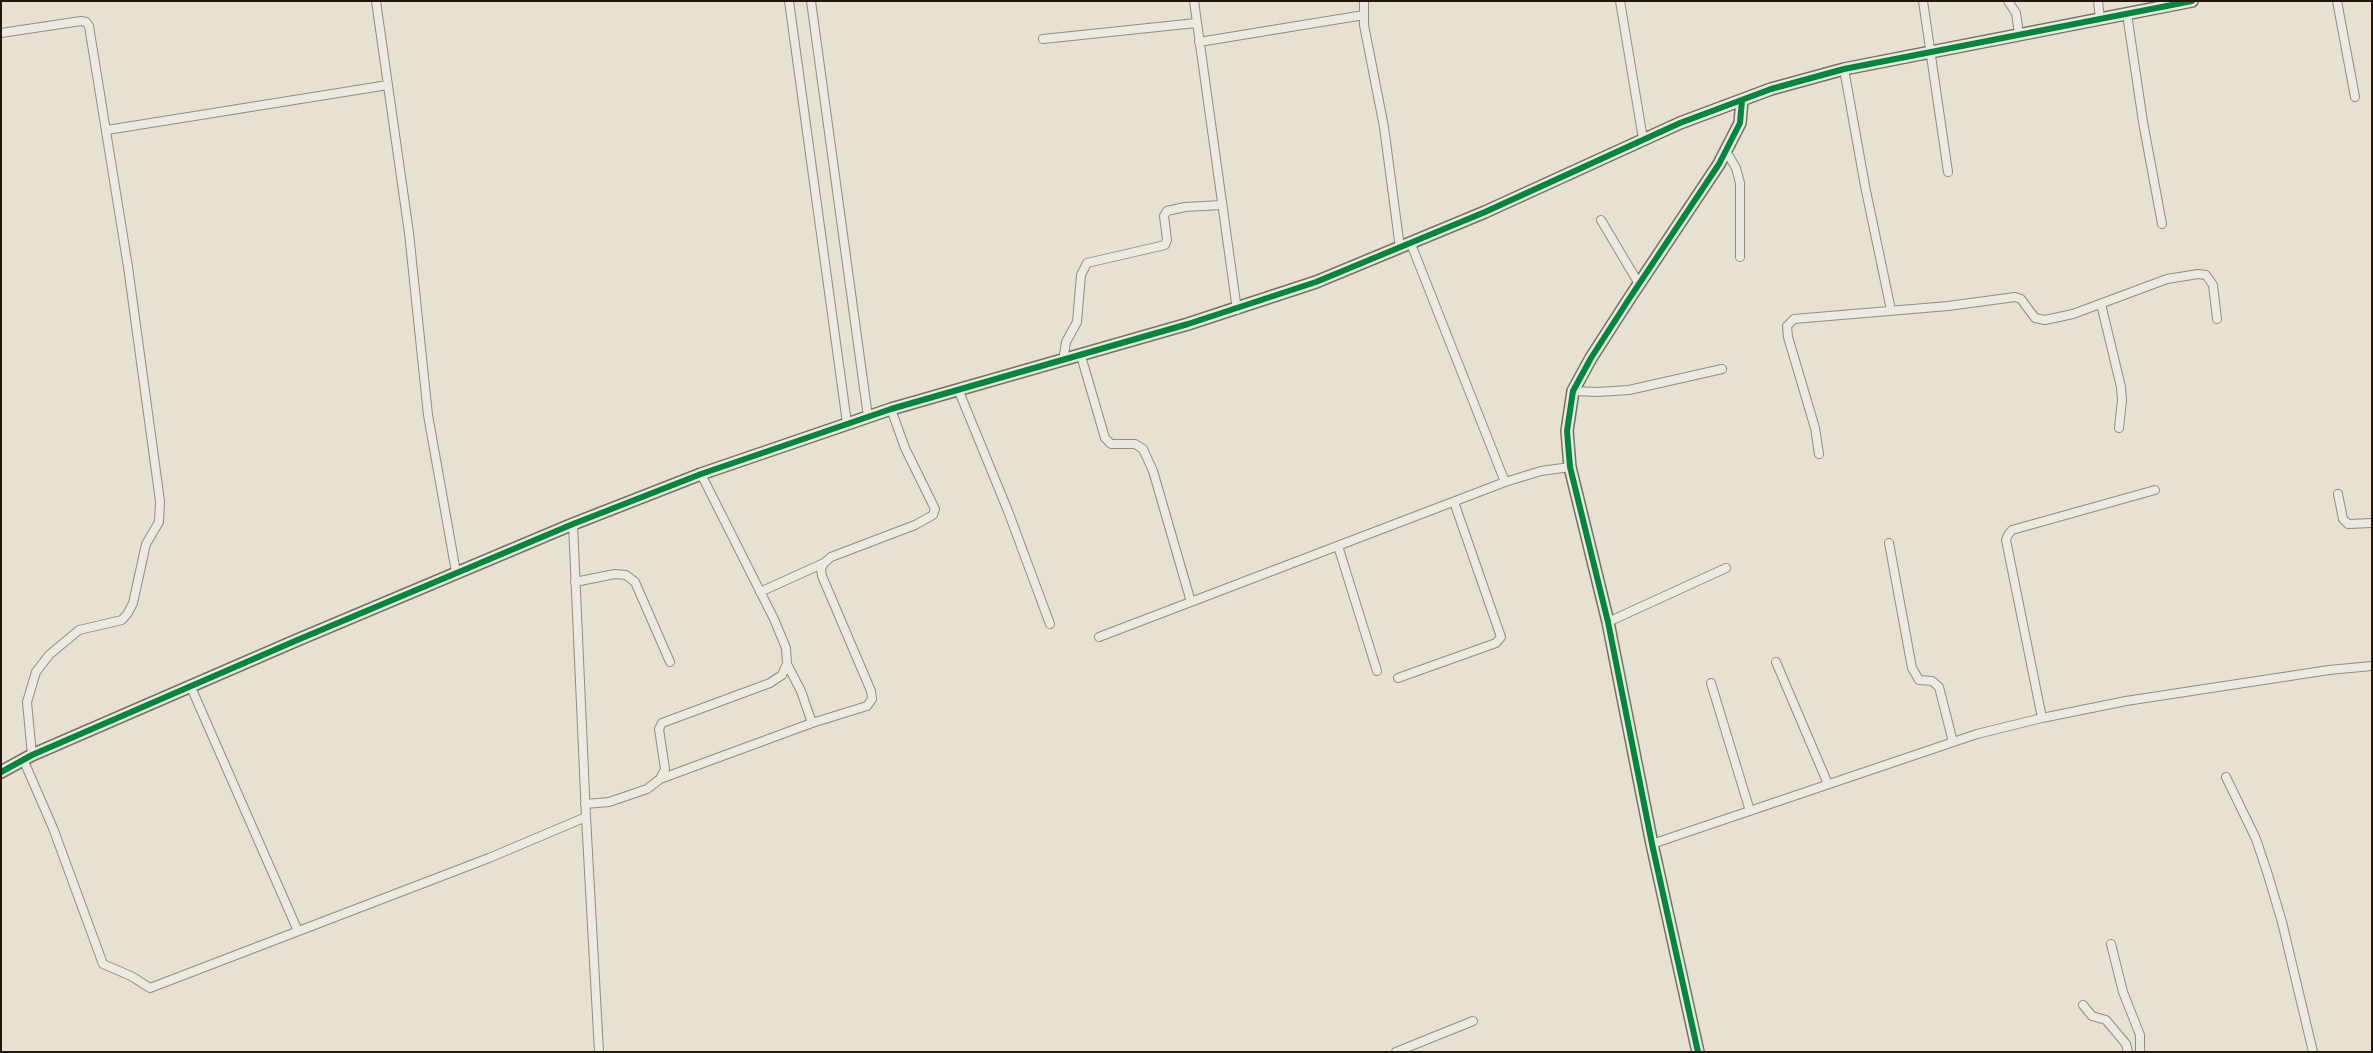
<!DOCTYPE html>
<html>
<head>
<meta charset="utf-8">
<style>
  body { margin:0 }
  #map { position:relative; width:2373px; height:1053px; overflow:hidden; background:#e6e1d0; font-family:"IM FELL English",serif }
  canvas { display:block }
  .frame { position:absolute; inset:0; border:2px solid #231709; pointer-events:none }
</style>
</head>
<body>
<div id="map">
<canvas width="2373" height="1053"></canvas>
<div class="frame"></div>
</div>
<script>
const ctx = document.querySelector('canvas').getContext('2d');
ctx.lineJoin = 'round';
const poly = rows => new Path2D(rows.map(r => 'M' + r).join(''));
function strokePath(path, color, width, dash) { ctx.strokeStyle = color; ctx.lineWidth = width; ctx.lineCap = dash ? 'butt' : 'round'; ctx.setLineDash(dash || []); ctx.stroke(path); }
const street = poly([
  [376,1,409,233,428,415,456,572],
  [789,1,847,423],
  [811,1,868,417],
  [1194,1,1237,310],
  [1364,1,1364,25,1384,127,1400,248],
  [1620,1,1643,139],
  [1923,1,1948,172],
  [2008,1,2016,13,2019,34],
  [2098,1,2100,19],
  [2337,1,2355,97],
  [2127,14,2143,122,2162,224],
  [1,33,81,21,86,22,89,26,128,267,160,501,159,522,146,544,133,603,128,613,122,620,79,630,49,655,36,672,27,702,32,755],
  [1043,39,1196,23],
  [1199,42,1364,15],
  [1844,69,1865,186,1891,310],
  [107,130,388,85],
  [1726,151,1736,168,1740,183,1740,257],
  [1601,220,1639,284],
  [1411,244,1505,482],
  [2101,304,2121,387,2122,400,2119,428],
  [1081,356,1105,438,1111,444,1135,444,1143,449,1153,471,1191,602],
  [1063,361,1066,342,1077,322,1081,275,1087,263,1165,245,1167,240,1164,216,1167,211,1185,207,1222,205],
  [958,389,1008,511,1050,624],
  [1573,391,1597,392,1629,390,1722,369],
  [1819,454,1815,428,1788,337,1787,326,1794,319,1948,306,2015,297,2021,299,2035,318,2045,320,2073,314,2167,279,2198,274,2206,275,2213,285,2217,319],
  [2338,494,2343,519,2348,524,2372,523],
  [573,524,586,817,599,1052],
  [1889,543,1912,668,1919,680,1932,681,1939,687,1953,742],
  [1338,546,1377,671],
  [575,582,615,574,626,575,635,582,670,662],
  [760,592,824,563],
  [1608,622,1726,568],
  [1099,637,1505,482,1541,471,1570,467],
  [1776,662,1828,784],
  [1398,678,1496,643,1501,637,1454,502],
  [1711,683,1750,811],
  [190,685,298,931],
  [2042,718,2006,540,2008,535,2012,530,2155,490],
  [812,723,867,706,872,699,871,691,822,576,821,569,824,563,831,557,915,525,933,515,935,509,905,448,891,409],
  [23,759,53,828,103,964,131,976,150,988,489,858,586,817],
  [2226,777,2256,839,2268,875,2282,922,2313,1052],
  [660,779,812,723,801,691,787,664],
  [585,804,609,802,647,789,660,779,665,769,659,729,662,723,770,683,782,675,787,664,786,648,774,619,701,474],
  [1652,844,1977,734,2042,718,2126,701,2329,670,2372,666],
  [2111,944,2123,992,2140,1035,2140,1052],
  [2083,1005,2092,1016,2106,1020,2126,1044,2128,1052],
  [1396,1052,1473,1021]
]);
const secondary = poly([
  [1,772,32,755,295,641,573,524,701,474,891,409,1188,324,1316,282,1485,212,1680,123,1771,89,1844,69,2192,1],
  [1698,1052,1652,844,1608,622,1570,467,1567,431,1573,391,1591,358,1629,299,1719,164,1740,123,1742,100]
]);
const cycleway = poly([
  [1,772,32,755,295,641,573,524,701,474,891,409,1188,324,1316,282,1485,212,1680,123,1771,89,1844,69,2192,1],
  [1698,1052,1652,844,1608,622,1570,467,1567,431,1573,391,1591,358,1629,299,1719,164,1740,123,1742,100]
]);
strokePath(street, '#918d82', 10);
strokePath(secondary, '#767167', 14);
strokePath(street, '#ebe9e0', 8);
strokePath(secondary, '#ebe9e0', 11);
strokePath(cycleway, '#00873e', 6);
</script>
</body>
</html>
